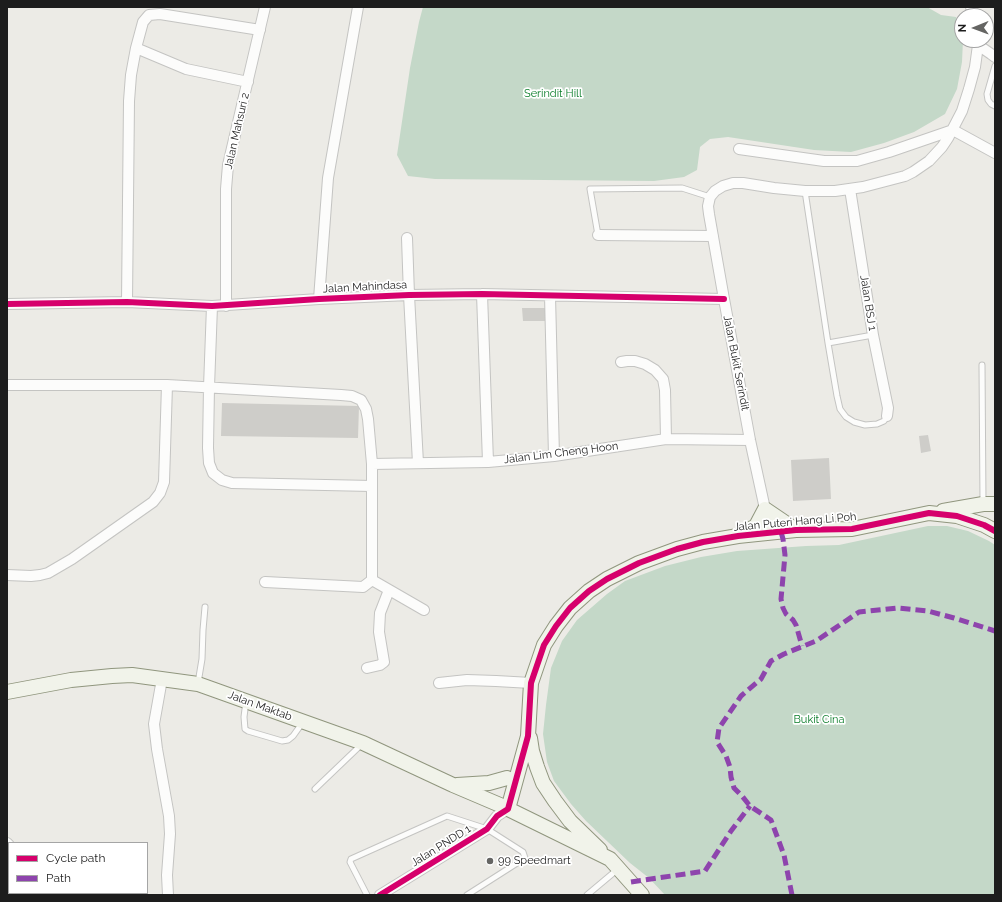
<!DOCTYPE html>
<html>
<head>
<meta charset="utf-8">
<style>
  body { margin:0 }
  #map { position:relative; width:1002px; height:902px; overflow:hidden; background:#ecebe6; font-family:Raleway,sans-serif }
  canvas { display:block }
  .frame { position:absolute; inset:0; border:8px solid #1d1d1d; pointer-events:none }
  .legend { position:absolute; left:8px; top:842px; width:140px; height:52px; box-sizing:border-box; background:#fff; border:1px solid #a5a5a5; margin:0; padding:5px 7px; list-style:none; font-size:12px; color:#1d1d1d }
  .legend li { display:flex; align-items:center; gap:8px; height:20px }
  .legend b { width:20px; border:1px solid #a5a5a5 }
  .north { position:absolute; left:954px; top:8px; width:40px; height:40px; box-sizing:border-box; background:#fff; border:1px solid #a5a5a5; border-radius:50%; rotate:269deg; font-size:11px; font-weight:700; line-height:16px; text-align:center; color:#1d1d1d }
  .north::after { content:''; display:block; margin:auto; width:14px; height:18px; background:#656563; clip-path:polygon(50% 0,100% 100%,50% 72%,0 100%) }
</style>
</head>
<body>
<div id="map">
<canvas width="1002" height="902"></canvas>
<div class="frame"></div>
<ul class="legend">
<li><b style="height:5px;background:#d6006c"></b>Cycle path</li>
<li><b style="height:5px;background:#8e44ad"></b>Path</li>
</ul>
<div class="north">N</div>
</div>
<script>
const ctx = document.querySelector('canvas').getContext('2d');
ctx.lineJoin = 'round';
function paint(path, color) { ctx.fillStyle = color; ctx.fill(path, 'evenodd'); }
const poly = rows => new Path2D(rows.map(r => 'M' + r).join(''));
function strokePath(path, color, width, dash) { ctx.strokeStyle = color; ctx.lineWidth = width; ctx.lineCap = dash ? 'butt' : 'round'; ctx.setLineDash(dash || []); ctx.stroke(path); }
function drawText(font, color, halo, rows, align = 'center') {
  ctx.font = font + ' Raleway,sans-serif'; ctx.lineWidth = 3.5; ctx.setLineDash([]); ctx.textBaseline = 'middle'; ctx.strokeStyle = halo; ctx.fillStyle = color; for (const [text, x, y, turn = 0] of rows) {
    ctx.save(); ctx.translate(x, y); ctx.rotate((+turn || 0) * Math.PI / 180); ctx.textAlign = isNaN(turn) ? turn : align; if (halo) ctx.strokeText(text, 0, 0); ctx.fillText(text, 0, 0); ctx.restore();
  }
}
const cemetery = poly([
  [423,7,927,7,941,15,956,17,962,29,962,40,963,40,962,62,957,89,945,114,914,132,884,143,851,152,814,150,728,137,710,139,700,147,697,170,684,177,654,181,435,179,408,176,397,155,410,68,419,22],
  [928,526,947,526,968,531,989,541,995,545,995,895,665,895,649,878,630,863,586,821,571,804,554,781,547,762,543,734,546,705,551,668,562,641,577,620,607,594,625,581,665,566,701,557,737,551,806,546,839,545]
]);
const building = poly([
  [522,308,547,308,547,321,523,321],
  [222,403,359,406,358,438,221,436],
  [928,435,931,451,921,453,919,436],
  [829,458,831,499,793,501,791,460]
]);
const lane = poly([
  [995,66,987,94,988,100,991,104,995,106],
  [805,191,828,343,837,396,840,409,846,417,854,422,865,425,877,424,884,421,887,416],
  [598,235,590,189,682,188,710,197],
  [828,343,873,335],
  [982,365,983,503],
  [198,683,202,659,203,630,205,607],
  [246,701,244,717,245,729,248,731,282,741,288,740,293,736,303,722],
  [315,789,362,744],
  [7,856,9,859],
  [7,885,9,880],
  [367,895,350,862,351,859,447,816,487,829,523,852,525,858,467,895],
  [587,895,618,869]
]);
const street = poly([
  [971,7,974,16],
  [978,45,991,54,995,57],
  [136,48,186,69,248,82],
  [739,149,824,161,857,161,889,152,953,130,995,153],
  [850,189,873,335,888,408,887,416],
  [598,235,713,236],
  [407,238,409,295,418,463],
  [482,294,488,462],
  [550,296,554,456],
  [319,299,328,178,358,7],
  [127,302,129,101,131,75,136,48,143,22,149,15,160,14,260,30],
  [7,304,127,302,212,306,319,299,409,295,482,294,724,299],
  [212,306,209,387,208,448,209,463,213,473,222,480,232,483,372,486],
  [226,306,226,189,228,165,265,7],
  [621,362,627,361,635,361,645,364,655,370,663,379,665,390,666,439],
  [7,385,167,385,341,395,352,396,361,400,366,409,368,419,372,464,372,580,363,587,265,582],
  [372,464,488,462,554,456,666,439,750,440],
  [766,533,765,509,750,440,724,299,709,214,708,206,710,197,715,191,723,186,733,183,743,183,774,188,805,191,835,191,863,187,905,176,913,172,929,161,942,147,948,138,962,111,969,89,975,67,978,45,977,40],
  [7,575,31,576,40,575,48,573,72,559,153,502,160,493,164,482,167,385],
  [372,580,424,610],
  [367,668,380,665,384,662,379,632,380,613,389,590],
  [162,679,154,724,157,749,169,816,170,834,167,875,168,895],
  [439,683,467,680,496,681,531,683],
  [7,843,9,845],
  [65,893,67,895],
  [380,895,487,829,497,816,508,809]
]);
const secondary = poly([
  [943,511,983,504,995,504],
  [741,534,756,526,765,509,796,530],
  [7,692,71,680,112,676,132,675,198,684,363,743,453,785,500,805,610,859,642,895],
  [530,738,532,751,537,767,543,783,555,801,570,821,600,850],
  [457,785,489,783,507,778],
  [508,809,528,736,531,683,544,645,556,626,570,608,589,591,607,579,639,563,677,549,703,542,738,536,796,530,852,529,929,513,957,516,984,525,995,531]
]);
const quiet = poly([
  [781,532,783,539,785,555,781,599,783,608,786,614,793,620,796,625,802,646],
  [631,882,705,871,731,831,750,806],
  [792,895,784,855,771,820,750,806,742,796,734,788,731,777,730,767,726,756,717,742,719,728,741,696,761,679,771,661,784,654,816,641,859,612,897,608,928,611,954,618,995,631]
]);
const cycleway = poly([
  [7,304,127,302,212,306,319,299,409,295,482,294,724,299],
  [380,895,487,829,497,816,508,809,528,736,531,683,544,645,556,626,570,608,589,591,607,579,639,563,677,549,703,542,738,536,796,530,852,529,929,513,957,516,984,525,995,531]
]);
const markers = [
  [490,861,4,"#656563"]
];
const parkNames = [
  ["Serindit Hill",553,94],
  ["Bukit Cina",819,720]
];
const streetNames = [
  ["Jalan Mahsuri 2",237,131,-77],
  ["Jalan Mahindasa",365,287,-3],
  ["Jalan BSJ 1",868,303,81],
  ["Jalan Bukit Serindit",736,363,79],
  ["Jalan Lim Cheng Hoon",561,453,-7],
  ["Jalan Puteri Hang Li Poh",795,522,-5],
  ["Jalan Maktab",260,706,20],
  ["Jalan PNDD 1",441,846,-32]
];
const poiNames = [
  ["99 Speedmart",498,861]
];
paint(cemetery, '#c4d8c8');
paint(building, '#cecdc9');
strokePath(lane, '#c4c4c2', 7);
strokePath(street, '#c4c4c2', 12);
strokePath(secondary, '#90967e', 16);
strokePath(lane, '#fcfcfb', 5);
strokePath(street, '#fcfcfb', 10);
strokePath(secondary, '#f1f3ea', 14);
strokePath(quiet, '#8e44ad', 5, [10, 5]);
strokePath(cycleway, '#d6006c', 6);
for (const [x, y, r, color] of markers) { const dot = new Path2D(); dot.arc(x, y, r, 0, 2 * Math.PI); ctx.fillStyle = color; ctx.fill(dot); strokePath(dot, '#fff', 1.5); }
drawText('11px', '#0a7d29', '#fff', parkNames);
drawText('11px', '#1d1d1d', '#fff', streetNames);
drawText('11px', '#1d1d1d', '#fff', poiNames, 'left');
</script>
</body>
</html>
